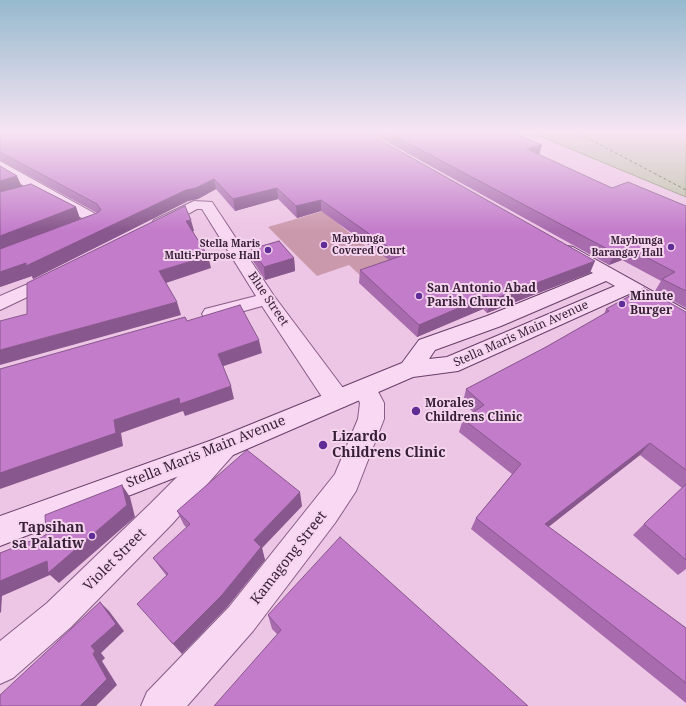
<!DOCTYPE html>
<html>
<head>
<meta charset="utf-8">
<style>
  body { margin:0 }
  canvas { display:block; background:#edc5e5 }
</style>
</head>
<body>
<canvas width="686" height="706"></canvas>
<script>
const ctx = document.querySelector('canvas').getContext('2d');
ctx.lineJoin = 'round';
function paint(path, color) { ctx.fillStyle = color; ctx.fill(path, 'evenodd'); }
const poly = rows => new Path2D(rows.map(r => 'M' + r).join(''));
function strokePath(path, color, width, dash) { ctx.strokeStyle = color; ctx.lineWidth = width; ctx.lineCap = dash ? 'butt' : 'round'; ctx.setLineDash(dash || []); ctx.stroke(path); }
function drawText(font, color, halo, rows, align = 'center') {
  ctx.font = font + ' "Noto Serif",serif'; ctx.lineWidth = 4; ctx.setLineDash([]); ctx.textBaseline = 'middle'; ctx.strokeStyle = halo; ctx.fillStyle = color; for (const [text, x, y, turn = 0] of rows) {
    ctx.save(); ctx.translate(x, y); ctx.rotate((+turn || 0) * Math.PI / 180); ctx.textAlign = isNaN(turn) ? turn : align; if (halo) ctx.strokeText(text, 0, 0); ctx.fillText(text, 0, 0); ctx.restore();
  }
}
const green = poly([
  [323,211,368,248,392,241,416,260,364,279,349,265,317,276,268,227]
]);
const water = poly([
  [530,132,686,132,686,197,530,132]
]);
const ferry = poly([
  [576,132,686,190]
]);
const street = poly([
  [0,161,101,217,104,220,101,223,91,223,32,191,0,171,0,161],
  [194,201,212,202,274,296,346,392,349,399,346,406,337,408,328,406,262,306,212,320,205,319,202,314,205,309,256,296,202,209,197,209,166,226,160,228,154,226,152,223,154,220,194,201],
  [53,273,59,274,62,278,59,282,0,310,0,296,53,273],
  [365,379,373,382,384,403,384,419,356,491,335,523,253,631,187,706,141,706,147,692,229,607,335,474,358,419,360,403,353,388,357,382,365,379],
  [224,436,233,439,237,447,233,455,172,524,71,627,13,678,0,684,0,641,47,603,150,504,215,439,224,436]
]);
const secondary = poly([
  [567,246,573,247,686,310,686,326,679,324,629,294,458,371,413,377,233,455,0,546,0,516,215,439,402,363,419,340,487,316,593,273,561,255,558,251,561,247,567,246],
  [606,281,615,286,447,357,429,359,435,350,501,326,606,281]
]);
const wall = poly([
  [0,132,366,132,590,273,487,313,483,309,417,337,359,283,360,270,389,260,321,211,297,218,278,199,235,211,216,189,198,199,188,201,33,279,32,276,0,287,0,166,22,186,76,207,80,219,97,213,0,160],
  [369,132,511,132,542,145,539,155,612,188,686,206,686,308,655,291,661,281,622,260,609,265],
  [251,249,294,258,295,271,265,280,253,261],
  [606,309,686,312,686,569,678,575,633,535,644,524,682,488,640,455,548,527,686,628,686,703,471,529,476,518,512,474,459,432,463,419,473,412,463,402,466,389,546,347,604,314],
  [302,506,262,548,265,560,228,606,182,654,166,575,162,570,153,558,187,528,184,525,177,511],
  [268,615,528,706,277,634,272,629]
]);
const shadedWall = poly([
  [542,145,539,155,527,149],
  [17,176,22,187,0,194,0,181],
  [214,179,216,189,198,199,188,201,33,279,32,276,0,287,0,272,186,190],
  [277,188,278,199,235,211,233,199],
  [321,200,321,211,297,218,296,206],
  [76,207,80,219,0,250,0,236],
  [191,220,194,231,189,233,186,221],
  [628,248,622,260,609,265,615,253],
  [208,256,211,268,163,284,159,271],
  [294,258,295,271,265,280,264,267],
  [595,261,590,273,487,313,491,300],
  [486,296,483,309,417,337,419,325],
  [177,302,181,315,0,365,0,350],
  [259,340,262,353,221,367,218,354],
  [231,386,234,399,185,416,183,411,121,433,123,446,0,489,0,473,114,420,179,398],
  [650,443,640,455,537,536,545,524],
  [122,485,130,497,135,517,59,583,50,575,2,596,1,612,0,613,0,581],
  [300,492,302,506,262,548,265,560,228,606,182,654,173,644,254,540],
  [100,602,109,611,124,631,101,653,105,658,102,661,117,685,96,706,80,706,93,654,91,646]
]);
const building = poly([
  [0,132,366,132,595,261,491,300,486,296,419,325,360,270,401,256,321,200,296,206,277,188,233,199,214,179,196,188,186,190,26,266,26,263,0,272,0,249,97,213,101,210,97,204,0,152,0,132],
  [387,132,511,132,542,145,527,149,612,188,628,182,686,206,686,291,662,279,675,272,628,248,615,253,387,132],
  [0,166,17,176,0,181,0,166],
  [31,184,76,207,0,236,0,192,31,184],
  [185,206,191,220,186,221,208,256,159,271,177,302,0,350,0,321,27,314,27,283,185,206],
  [279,241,294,258,264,267,251,249,279,241],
  [644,288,686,312,686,470,650,443,545,524,686,628,686,683,476,518,521,464,463,419,484,405,466,389,546,347,609,311,606,309,644,288],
  [240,305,259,340,218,354,231,386,180,404,179,398,114,420,116,433,0,473,0,369,185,317,187,321,240,305],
  [247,450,300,492,254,540,261,547,222,595,173,644,137,604,168,574,153,558,190,524,177,511,247,450],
  [686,484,686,560,644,524,686,484],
  [122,485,127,505,48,573,47,561,0,581,0,553,46,535,45,515,122,485],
  [340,537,528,706,214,706,281,630,268,615,340,537],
  [100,602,116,624,91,646,95,651,93,654,107,679,80,706,0,706,0,695,100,602]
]);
const markers = [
  [324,245,4,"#5f2d95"],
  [671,247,4,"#5f2d95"],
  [268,250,4,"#5f2d95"],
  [419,296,4,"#5f2d95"],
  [622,304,4,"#5f2d95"],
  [416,411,5,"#5f2d95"],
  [323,445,5,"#5f2d95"],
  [92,536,4,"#5f2d95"]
];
const farPoinames = [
  ["Maybunga",332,239,"left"],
  ["Covered Court",332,251,"left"],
  ["Maybunga",663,241],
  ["Barangay Hall",663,253],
  ["Stella Maris",260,244],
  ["Multi-Purpose Hall",260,256]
];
const poiNames = [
  ["San Antonio Abad",427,289],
  ["Parish Church",427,303],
  ["Minute",630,297],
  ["Burger",630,311],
  ["Morales",425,404],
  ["Childrens Clinic",425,418]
];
const streetNames = [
  ["Blue Street",268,299,56],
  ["Stella Maris Main Avenue",521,334,-24]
];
const nearPoinames = [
  ["Lizardo",332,437],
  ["Childrens Clinic",332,453],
  ["Tapsihan",84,528,"right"],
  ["sa Palatiw",84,544,"right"]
];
const nearStreetnames = [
  ["Stella Maris Main Avenue",206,452,-22],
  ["Kamagong Street",289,558,-52],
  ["Violet Street",115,560,-45]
];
paint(green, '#cb99ac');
paint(water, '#bbc0a6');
strokePath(water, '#868e6d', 1);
strokePath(ferry, '#46572f', 1, [3, 2.5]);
strokePath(street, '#875b86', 2);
strokePath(secondary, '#693e69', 2);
paint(street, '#f8d8f2');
paint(secondary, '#f8d8f2');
paint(wall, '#a86bae');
paint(shadedWall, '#88578d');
paint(building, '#c37cca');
strokePath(building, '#88578d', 1);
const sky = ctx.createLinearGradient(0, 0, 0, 231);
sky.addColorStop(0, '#96b9ce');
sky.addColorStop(0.57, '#f7e5f3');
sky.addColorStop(1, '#f7e5f300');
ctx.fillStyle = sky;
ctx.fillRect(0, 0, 686, 231);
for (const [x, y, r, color] of markers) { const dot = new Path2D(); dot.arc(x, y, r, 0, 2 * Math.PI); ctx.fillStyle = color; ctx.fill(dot); strokePath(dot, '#f5d4ee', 1.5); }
drawText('bold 10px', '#371f38', '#f5d4ee', farPoinames, 'right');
drawText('bold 12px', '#371f38', '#f5d4ee', poiNames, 'left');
drawText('12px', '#371f38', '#f5d4ee', streetNames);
drawText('bold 14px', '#371f38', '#f5d4ee', nearPoinames, 'left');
drawText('14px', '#371f38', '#f5d4ee', nearStreetnames);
</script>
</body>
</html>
